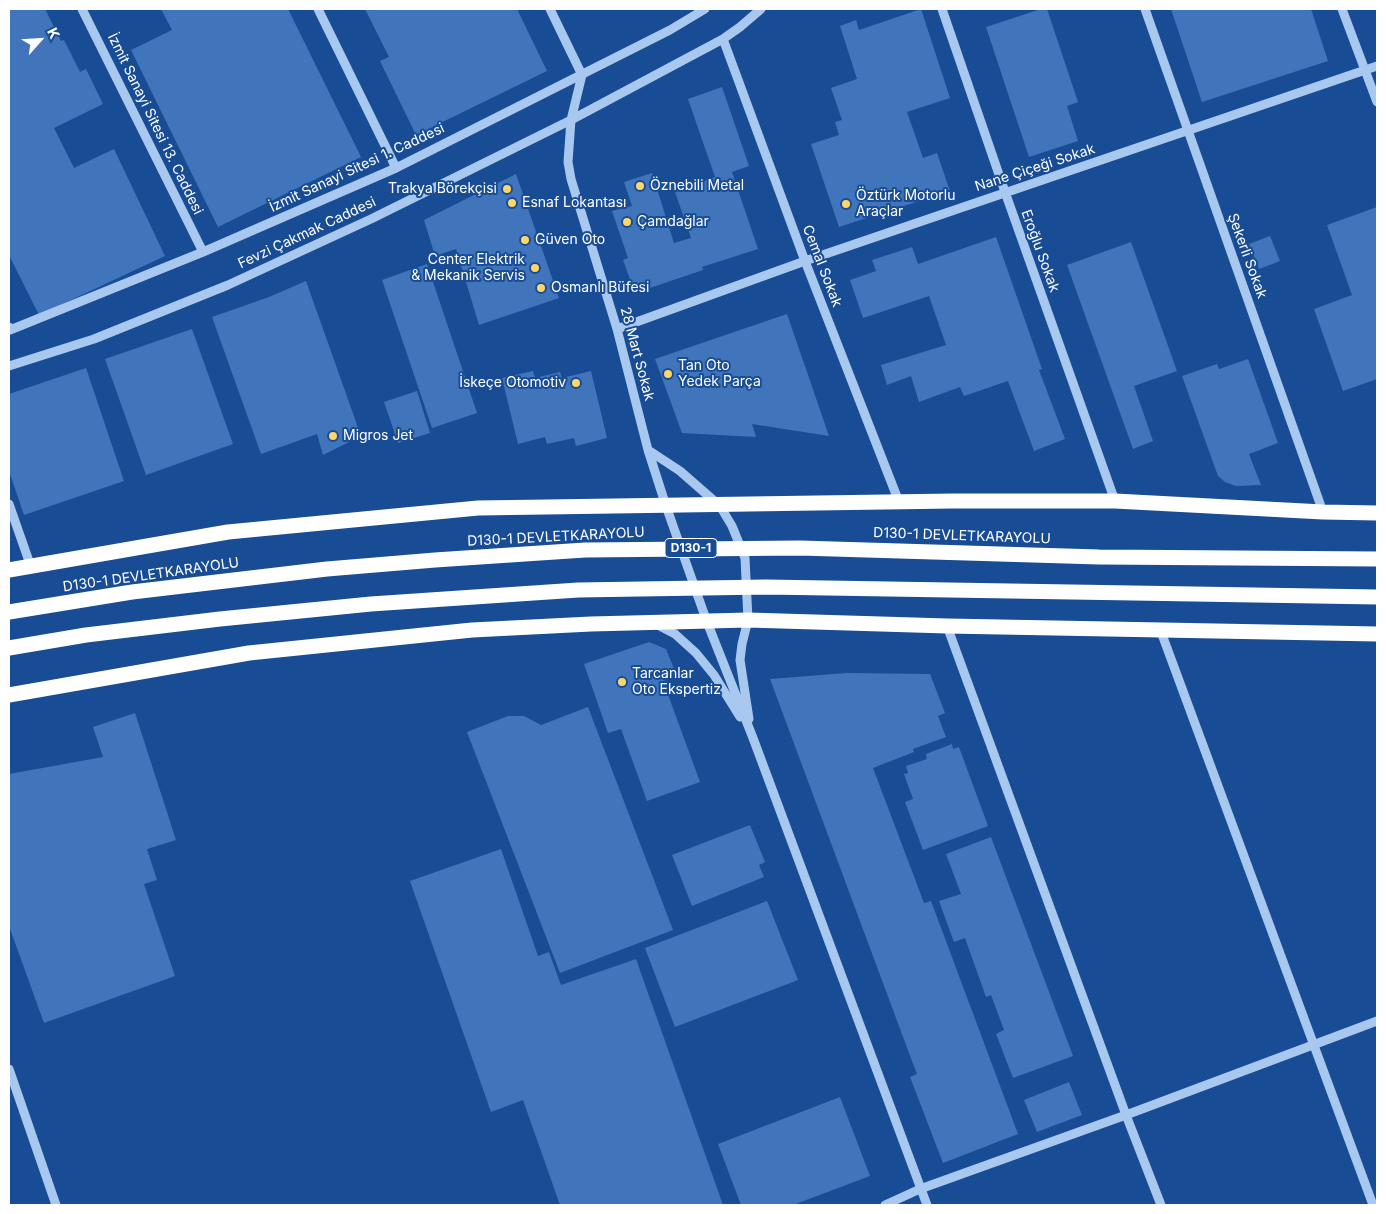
<!DOCTYPE html>
<html>
<head>
<meta charset="utf-8">
<style>
  body { margin:0 }
  #map { position:relative; width:1386px; height:1214px; overflow:hidden; background:#184c94; font-family:Inter,sans-serif }
  canvas { display:block }
  .frame { position:absolute; inset:0; border:10px solid #fff; pointer-events:none }
  .north { position:absolute; left:15px; top:15px; width:50px; height:50px; -webkit-text-stroke:4px #184c94; paint-order:stroke; rotate:64deg; font-size:14px; font-weight:700; line-height:20px; text-align:center; color:#fff }
  .north::after { content:''; display:block; margin:auto; width:18px; height:22px; background:#fff; clip-path:polygon(50% 0,100% 100%,50% 72%,0 100%) }
</style>
</head>
<body>
<div id="map">
<canvas width="1386" height="1214"></canvas>
<div class="frame"></div>
<div class="north">K</div>
</div>
<script>
const ctx = document.querySelector('canvas').getContext('2d');
ctx.lineJoin = 'round';
function paint(path, color) { ctx.fillStyle = color; ctx.fill(path, 'evenodd'); }
const poly = rows => new Path2D(rows.map(r => 'M' + r).join(''));
function strokePath(path, color, width, dash) { ctx.strokeStyle = color; ctx.lineWidth = width; ctx.lineCap = dash ? 'butt' : 'round'; ctx.setLineDash(dash || []); ctx.stroke(path); }
function drawText(font, color, halo, rows, align = 'center') {
  ctx.font = font + ' Inter,sans-serif'; ctx.lineWidth = 4; ctx.setLineDash([]); ctx.textBaseline = 'middle'; ctx.strokeStyle = halo; ctx.fillStyle = color; for (const [text, x, y, turn = 0] of rows) {
    ctx.save(); ctx.translate(x, y); ctx.rotate((+turn || 0) * Math.PI / 180); ctx.textAlign = isNaN(turn) ? turn : align; if (halo) ctx.strokeText(text, 0, 0); ctx.fillText(text, 0, 0); ctx.restore();
  }
}
const building = poly([
  [9,9,45,9,61,41,64,40,80,72,86,69,103,104,54,128,74,168,114,149,165,256,39,315,9,255],
  [161,9,288,9,361,157,218,227,131,50,172,30],
  [365,9,517,9,547,71,416,135,380,61,389,57],
  [921,9,950,98,907,112,923,158,937,153,950,191,839,227,811,144,839,135,835,122,842,120,831,88,857,79,840,26,856,20,859,30],
  [1041,9,1047,9,1078,102,1067,106,1078,141,1029,157,986,27],
  [1171,9,1311,9,1328,61,1202,102],
  [722,87,749,166,732,172,758,249,702,267,703,270,635,293,623,260,628,258,612,211,632,206,624,182,652,173,674,243,691,238,675,192,715,177,688,99],
  [516,174,559,298,479,325,456,249,435,256,424,220],
  [1377,207,1377,379,1343,391,1314,309,1352,295,1327,225],
  [1270,236,1280,261,1259,269,1249,244],
  [996,237,1042,369,1039,370,1065,439,1034,451,1008,381,964,396,960,387,919,402,911,376,887,385,881,365,946,345,929,296,863,318,850,280,876,271,872,260,912,247,918,264],
  [1131,242,1177,371,1134,386,1153,441,1133,449,1067,265],
  [427,264,477,413,432,428,382,280],
  [306,281,361,436,323,455,317,434,261,454,212,317,269,297],
  [787,314,829,436,752,424,756,437,682,433,655,359],
  [192,329,233,444,146,475,105,359],
  [1248,359,1278,443,1249,454,1261,485,1236,486,1225,482,1218,476,1182,376,1217,364,1219,369],
  [86,368,124,481,24,515,9,471,9,394],
  [533,371,535,378,560,372,562,378,591,371,607,438,576,446,574,438,547,444,545,437,518,444,502,378],
  [417,391,430,433,398,443,384,402],
  [649,642,666,649,677,676,663,681,700,782,647,801,621,729,608,733,584,664],
  [847,673,930,674,945,713,938,716,946,737,913,749,914,752,873,768,924,903,931,901,1018,1134,943,1163,910,1077,917,1074,909,1053,770,679],
  [588,707,673,930,560,973,467,732,508,716,524,716,541,725],
  [135,713,176,840,147,849,157,880,144,884,175,976,44,1023,9,926,9,774,103,757,93,727],
  [952,744,953,749,959,747,988,826,923,850,905,802,913,799,904,774,908,773,906,766,927,759,926,754],
  [750,825,765,862,759,865,764,877,692,906,672,855],
  [991,837,1073,1056,1013,1078,996,1034,1004,1030,991,995,986,997,965,938,954,942,939,901,961,894,946,854],
  [501,849,538,956,549,952,561,985,636,959,723,1205,560,1205,523,1100,491,1112,410,881],
  [767,901,798,980,675,1027,645,948],
  [1069,1082,1082,1115,1037,1132,1024,1100],
  [840,1097,870,1176,793,1205,741,1205,718,1144]
]);
const minor = poly([
  [82,9,203,252],
  [318,9,396,168],
  [550,9,582,75,571,120,568,162,571,179,617,329,648,450,666,506,707,622,753,738,927,1205],
  [942,9,1005,192,1115,501],
  [1145,9,1323,512],
  [1342,9,1377,102],
  [723,39,805,261,899,502],
  [9,327,10,330,203,252,396,168,670,30,705,9],
  [617,329,805,261,1377,66],
  [9,366,94,339,228,285,371,219,571,120,723,39,740,27,761,9],
  [648,450,680,471,720,506,732,526,745,558,748,620,742,644,740,660,749,719],
  [9,504,31,567],
  [656,624,675,634,696,653,714,675,740,717],
  [947,626,1126,1115,1161,1205],
  [1160,629,1373,1205],
  [9,1069,56,1205],
  [885,1205,920,1189,1126,1115,1377,1021]
]);
const highway = poly([
  [9,570,228,532,478,508,953,501,1115,501,1323,512,1377,513],
  [9,695,249,653,472,630,591,624,748,620,947,626,1377,634]
]);
const highwayBridge = poly([
  [9,612,132,592,327,569,435,560,585,550,800,548,1099,557,1377,559],
  [9,648,86,635,220,619,371,604,578,590,766,587,1377,597]
]);
const markers = [
  [640,186,5,"#ffd668"],
  [507,189,5,"#ffd668"],
  [512,203,5,"#ffd668"],
  [846,204,5,"#ffd668"],
  [627,222,5,"#ffd668"],
  [525,240,5,"#ffd668"],
  [535,268,5,"#ffd668"],
  [541,288,5,"#ffd668"],
  [668,374,5,"#ffd668"],
  [576,383,5,"#ffd668"],
  [333,436,5,"#ffd668"],
  [622,682,5,"#ffd668"]
];
const shields = [
  [691,548,52]
];
const shieldNames = [
  ["D130-1",691,548]
];
const streetNames = [
  ["İzmit Sanayi Sitesi 13. Caddesi",155,124,64],
  ["İzmit Sanayi Sitesi 1. Caddesi",357,168,-25],
  ["Nane Çiçeği Sokak",1035,168,-18],
  ["Fevzi Çakmak Caddesi",307,233,-25],
  ["Eroğlu Sokak",1040,251,70],
  ["Şekerli Sokak",1247,256,70],
  ["Cemal Sokak",822,266,69],
  ["28 Mart Sokak",637,354,75],
  ["D130-1 DEVLETKARAYOLU",962,536,2],
  ["D130-1 DEVLETKARAYOLU",556,537,-3],
  ["D130-1 DEVLETKARAYOLU",151,575,-8]
];
const poiNames = [
  ["Öznebili Metal",650,186],
  ["Trakya Börekçisi",497,189,"right"],
  ["Öztürk Motorlu",856,196],
  ["Araçlar",856,212],
  ["Esnaf Lokantası",522,203],
  ["Çamdağlar",637,222],
  ["Güven Oto",535,240],
  ["Center Elektrik",525,260,"right"],
  ["& Mekanik Servis",525,276,"right"],
  ["Osmanlı Büfesi",551,288],
  ["Tan Oto",678,366],
  ["Yedek Parça",678,382],
  ["İskeçe Otomotiv",566,383,"right"],
  ["Migros Jet",343,436],
  ["Tarcanlar",632,674],
  ["Oto Ekspertiz",632,690]
];
paint(building, '#4075bc');
strokePath(minor, '#a9c8f0', 9);
strokePath(highway, '#fff', 15);
strokePath(highwayBridge, '#fff', 15);
for (const [x, y, r, color] of markers) { const dot = new Path2D(); dot.arc(x, y, r, 0, 2 * Math.PI); ctx.fillStyle = color; ctx.fill(dot); strokePath(dot, '#184c94', 2); }
for (const [x, y, w] of shields) { const box = new Path2D(); box.roundRect(x - w / 2, y - 9.5, w, 19, 4); ctx.fillStyle = '#184c94'; ctx.fill(box); strokePath(box, '#fff', 1); }
drawText('bold 12px', '#fff', null, shieldNames);
drawText('14px', '#fff', '#184c94', streetNames);
drawText('14px', '#fff', '#184c94', poiNames, 'left');
</script>
</body>
</html>
